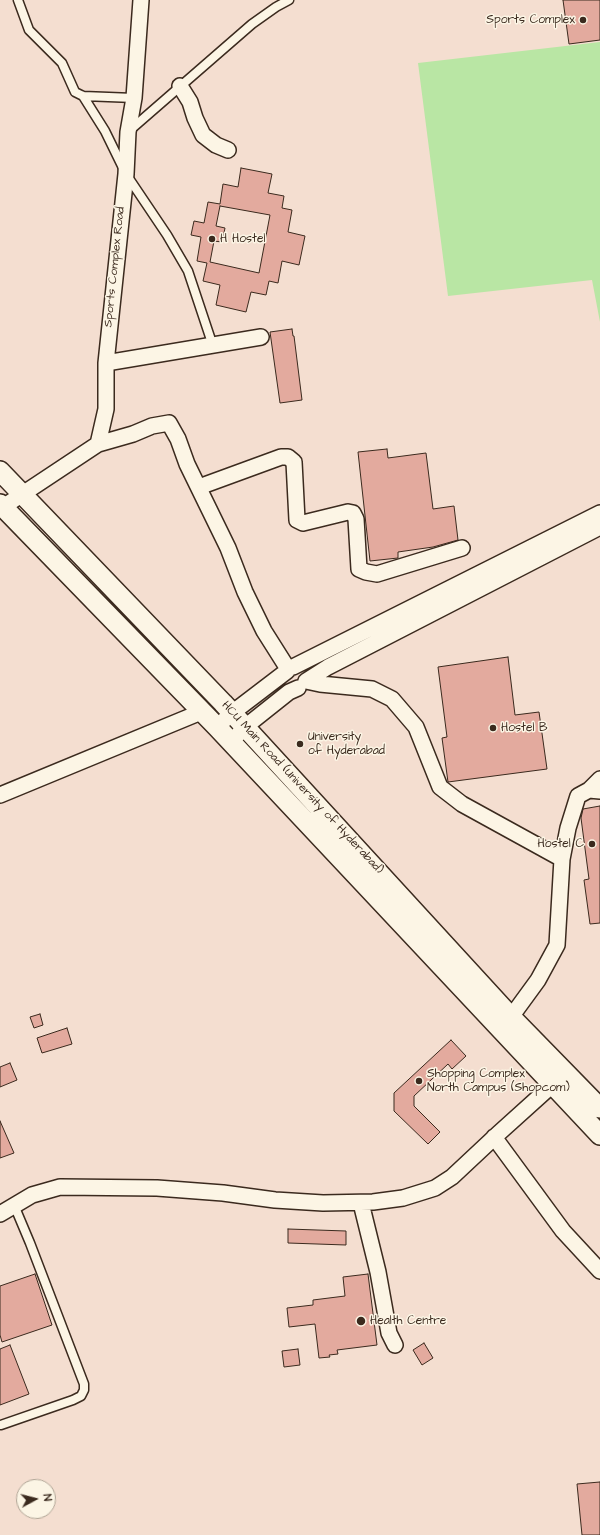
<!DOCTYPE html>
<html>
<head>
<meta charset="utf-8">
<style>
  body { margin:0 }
  #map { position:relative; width:600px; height:1535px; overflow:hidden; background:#fcf5e5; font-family:"Architects Daughter",sans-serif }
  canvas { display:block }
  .north { position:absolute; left:16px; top:1479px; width:40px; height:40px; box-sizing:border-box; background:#fcf5e5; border:1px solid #afa495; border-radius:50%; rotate:83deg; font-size:11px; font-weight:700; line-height:16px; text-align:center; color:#3b2a1e }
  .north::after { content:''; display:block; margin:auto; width:14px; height:18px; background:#3b2a1e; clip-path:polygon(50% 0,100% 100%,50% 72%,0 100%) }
</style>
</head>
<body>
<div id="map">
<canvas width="600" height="1535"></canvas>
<div class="north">N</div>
</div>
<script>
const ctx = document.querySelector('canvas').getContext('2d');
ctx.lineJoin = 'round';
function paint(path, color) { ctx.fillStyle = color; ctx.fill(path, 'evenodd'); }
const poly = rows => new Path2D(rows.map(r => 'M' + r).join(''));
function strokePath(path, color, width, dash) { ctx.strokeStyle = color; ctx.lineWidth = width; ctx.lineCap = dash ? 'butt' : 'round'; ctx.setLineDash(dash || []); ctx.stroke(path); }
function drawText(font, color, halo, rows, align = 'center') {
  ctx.font = font + ' "Architects Daughter",sans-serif'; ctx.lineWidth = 3; ctx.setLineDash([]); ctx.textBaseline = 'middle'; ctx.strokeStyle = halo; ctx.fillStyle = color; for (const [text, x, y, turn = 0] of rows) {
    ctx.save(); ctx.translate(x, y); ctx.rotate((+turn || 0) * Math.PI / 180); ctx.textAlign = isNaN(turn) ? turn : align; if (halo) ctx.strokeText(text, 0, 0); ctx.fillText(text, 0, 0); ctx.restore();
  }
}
const built = poly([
  [0,0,600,0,600,1535,0,1535],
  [24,1487,48,1487,48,1511,24,1511]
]);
const green = poly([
  [600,42,600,322,592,280,448,296,418,63]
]);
const building = poly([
  [563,0,600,0,600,40,569,44,563,0],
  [241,168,272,174,268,193,284,196,282,208,292,210,288,232,305,236,299,265,282,261,278,283,269,281,266,295,251,292,246,312,216,305,220,285,203,281,207,263,197,261,201,237,191,235,194,221,204,223,208,202,220,204,223,184,238,187,241,168],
  [220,206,270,215,259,273,210,262,214,241,222,242,225,228,216,226,220,206],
  [292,329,293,336,294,336,302,400,280,403,270,332,292,329],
  [387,449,388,458,426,453,433,509,454,506,458,540,433,547,398,552,398,558,370,561,358,452,387,449],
  [508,657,515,715,539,712,547,769,448,782,442,738,447,737,438,667,508,657],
  [600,806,600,923,590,924,584,880,589,879,581,818,583,809,600,806],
  [40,1014,43,1025,34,1028,30,1017,40,1014],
  [67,1028,72,1044,42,1053,37,1038,67,1028],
  [451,1040,466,1056,452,1069,448,1064,414,1096,414,1106,440,1132,428,1144,394,1111,394,1093,451,1040],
  [10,1063,17,1080,0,1087,0,1067,10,1063],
  [0,1121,14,1153,0,1158,0,1121],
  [288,1229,346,1231,346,1245,288,1243,288,1229],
  [35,1274,52,1325,2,1342,0,1335,0,1286,35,1274],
  [368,1274,377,1345,337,1350,338,1354,329,1355,330,1357,319,1358,315,1324,289,1327,287,1308,313,1305,313,1300,345,1296,343,1277,368,1274],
  [424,1343,433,1358,422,1365,413,1350,424,1343],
  [10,1345,29,1394,0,1405,0,1349,10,1345],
  [298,1349,300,1365,284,1367,282,1351,298,1349],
  [600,1482,600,1535,582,1535,577,1484,600,1482]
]);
const service = poly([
  [18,0,29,30,62,63,75,92,83,96,134,98],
  [83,96,105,131,126,174,167,235,188,271,213,346],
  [129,131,252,24,276,7,289,0],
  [1,1425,73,1400,81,1396,84,1390,84,1384,30,1243,14,1205]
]);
const minor = poly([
  [180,86,190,102,195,118,203,135,216,145,228,150],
  [106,363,261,337],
  [98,444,133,434,152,426,169,423,178,439,187,464,228,548,245,592,264,631,288,669],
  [199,487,281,457,288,457,294,462,297,520,303,523,348,512,353,513,356,519,359,569,366,572,377,574,462,548],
  [3,507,98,444,106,409,106,363,126,174,128,132,134,98,141,0],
  [293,667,600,513],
  [306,681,328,667,600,527],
  [306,681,320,684,372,689,392,699,416,727,440,787,462,804,562,859],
  [217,727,232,713,287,671],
  [231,742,245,727,289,692,298,688],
  [600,779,589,790,600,791],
  [0,795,201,712],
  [511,1017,538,980,557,945,562,859,568,828,578,796,589,790],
  [494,1137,563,1231,600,1271],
  [361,1203,378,1272,389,1333,395,1345],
  [0,1214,32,1195,60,1187,157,1188,223,1193,275,1200,323,1203,373,1202,403,1198,435,1188,452,1177,499,1133,560,1078]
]);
const tertiary = poly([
  [0,471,223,703,511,1017,600,1108],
  [0,504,217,727,600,1135]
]);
const markers = [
  [583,20,4,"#3b2a1e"],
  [212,239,4,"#3b2a1e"],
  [493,728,4,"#3b2a1e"],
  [300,744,4,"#3b2a1e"],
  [592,844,4,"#3b2a1e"],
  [419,1081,4,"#3b2a1e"],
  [361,1321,5,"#3b2a1e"]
];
const poiNames = [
  ["Sports Complex",575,20,"right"],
  ["H Hostel",220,239],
  ["Hostel B",501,728],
  ["University",308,737],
  ["of Hyderabad",308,751],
  ["Hostel C",584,844,"right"],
  ["Shopping Complex",427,1074],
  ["North Campus (Shopcom)",427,1088],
  ["Health Centre",370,1321]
];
const streetNames = [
  ["Sports Complex Road",115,267,-84],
  ["HCU Main Road (University of Hyderabad)",302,788,47]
];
paint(built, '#f4ded0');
paint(green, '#b9e6a4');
paint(building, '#e3aa9e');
strokePath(building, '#3b2a1e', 1);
strokePath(service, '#3b2a1e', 11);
strokePath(minor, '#3b2a1e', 18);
strokePath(tertiary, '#3b2a1e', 22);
strokePath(service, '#fcf5e5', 8);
strokePath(minor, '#fcf5e5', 15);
strokePath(tertiary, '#fcf5e5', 19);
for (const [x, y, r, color] of markers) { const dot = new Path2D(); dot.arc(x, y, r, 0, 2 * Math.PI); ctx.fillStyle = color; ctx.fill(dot); strokePath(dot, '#fcf5e5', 1.5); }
drawText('12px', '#3b2a1e', '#fcf5e5', poiNames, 'left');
drawText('12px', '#3b2a1e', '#fcf5e5', streetNames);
</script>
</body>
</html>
